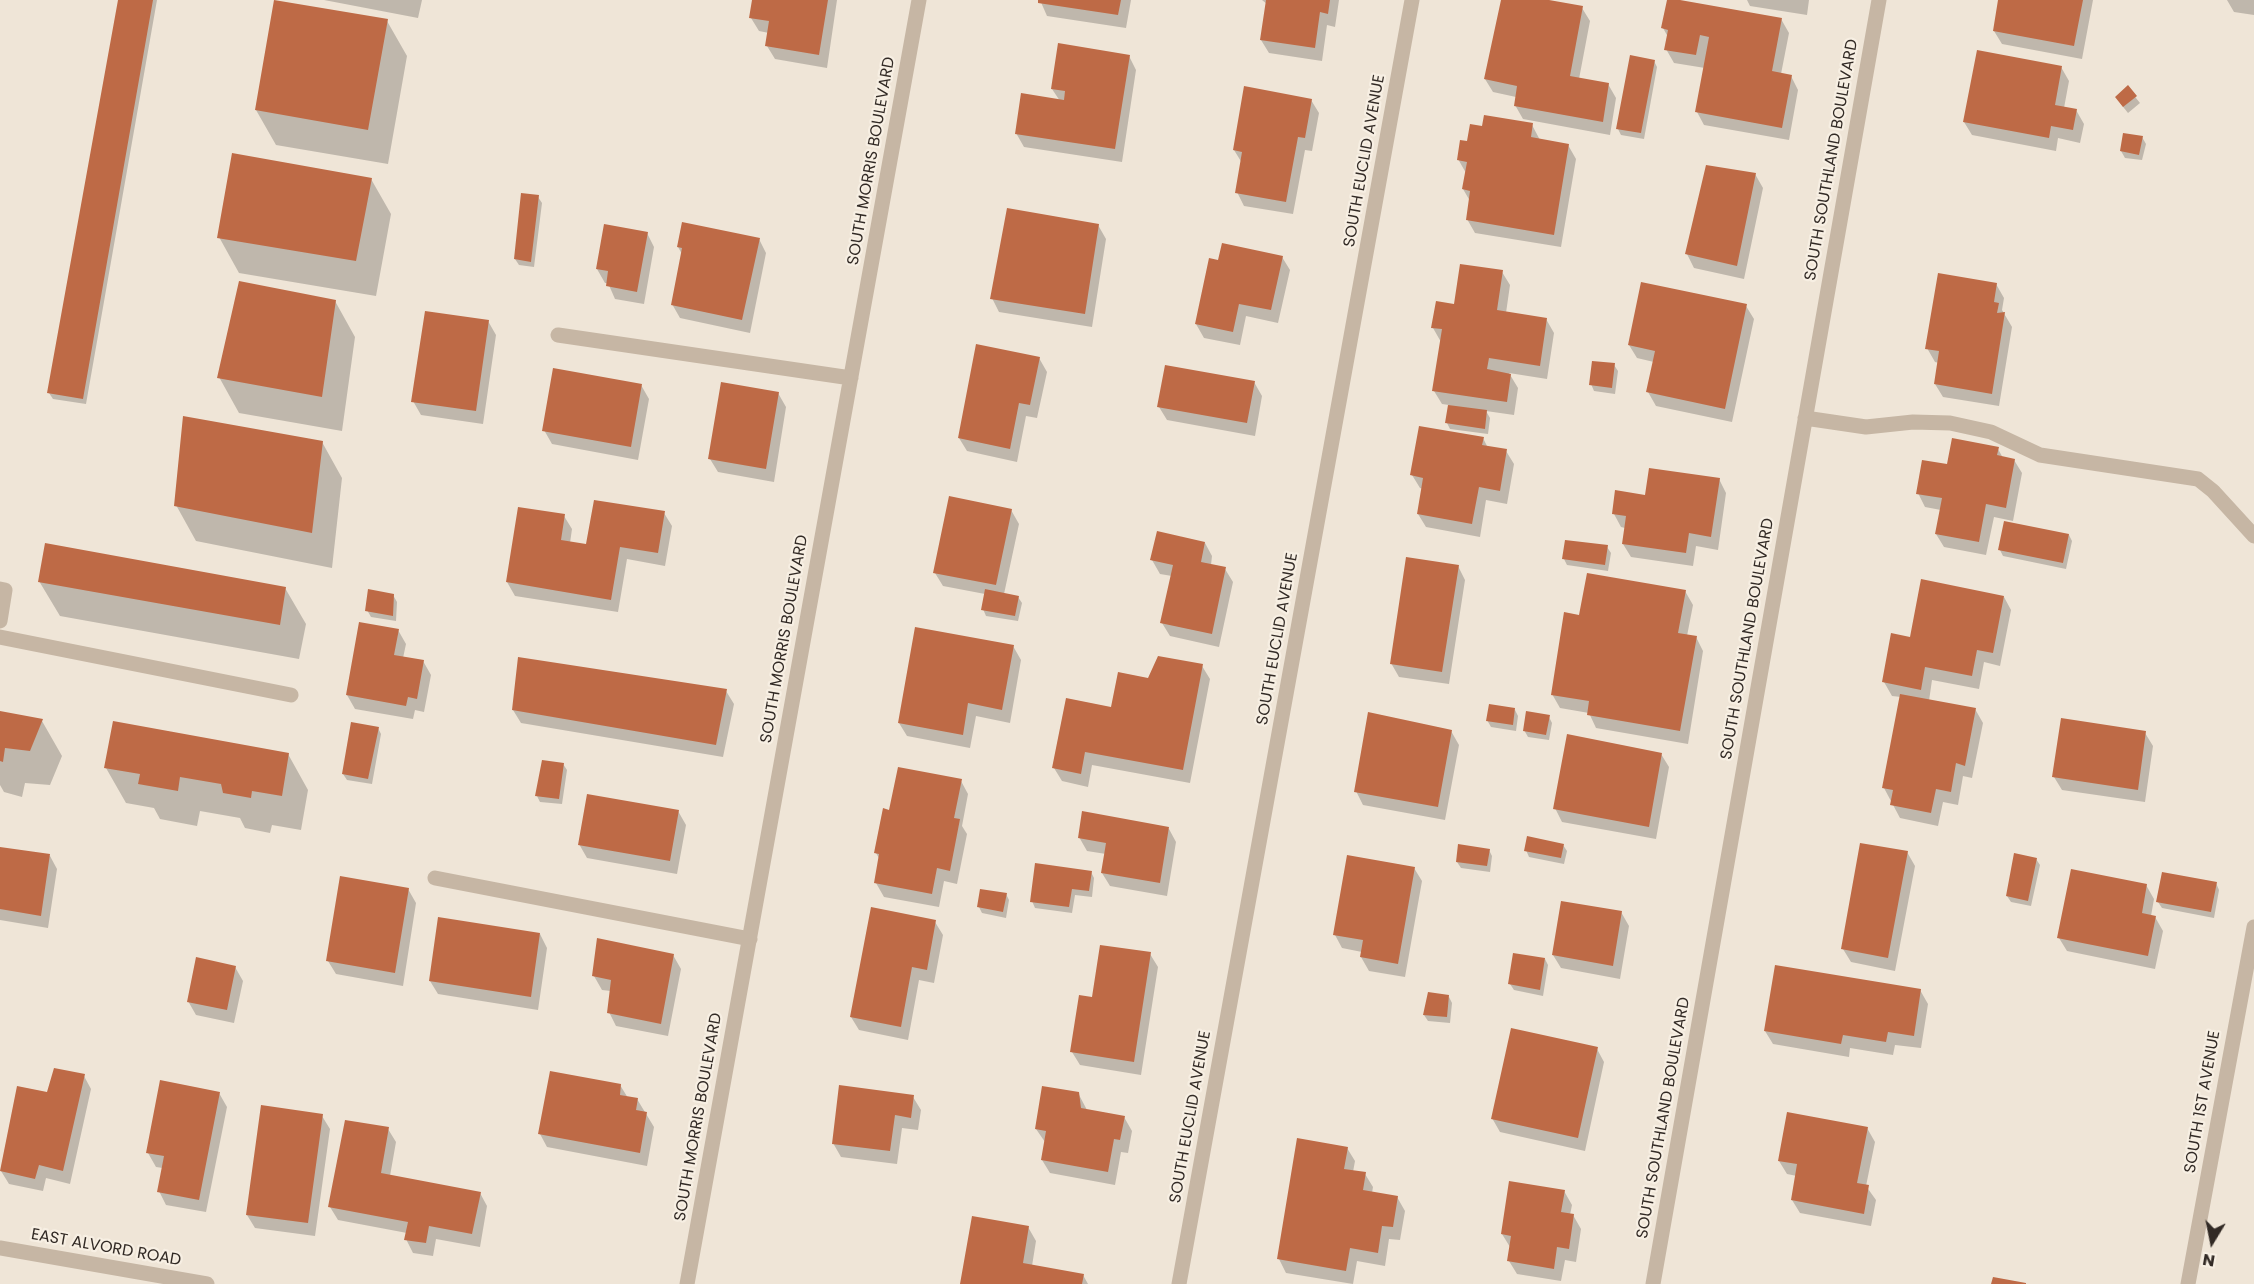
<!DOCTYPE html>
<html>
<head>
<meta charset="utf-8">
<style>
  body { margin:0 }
  #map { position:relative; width:2254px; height:1284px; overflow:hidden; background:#efe5d7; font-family:Poppins,sans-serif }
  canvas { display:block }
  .north { position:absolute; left:2182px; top:1212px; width:60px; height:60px; -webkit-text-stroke:4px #f7efe3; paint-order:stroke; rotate:190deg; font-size:16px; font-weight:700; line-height:24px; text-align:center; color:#322a25 }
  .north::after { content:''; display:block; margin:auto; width:21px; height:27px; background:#322a25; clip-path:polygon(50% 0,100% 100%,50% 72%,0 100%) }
</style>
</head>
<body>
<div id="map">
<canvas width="2254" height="1284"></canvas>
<div class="north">N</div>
</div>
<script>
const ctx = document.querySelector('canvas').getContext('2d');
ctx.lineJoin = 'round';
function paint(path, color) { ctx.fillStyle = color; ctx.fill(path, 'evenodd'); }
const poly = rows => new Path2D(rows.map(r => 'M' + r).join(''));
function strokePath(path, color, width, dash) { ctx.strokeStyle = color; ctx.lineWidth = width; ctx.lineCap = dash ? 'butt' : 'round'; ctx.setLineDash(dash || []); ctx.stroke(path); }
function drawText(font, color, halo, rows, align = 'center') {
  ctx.font = font + ' Poppins,sans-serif'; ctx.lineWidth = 4.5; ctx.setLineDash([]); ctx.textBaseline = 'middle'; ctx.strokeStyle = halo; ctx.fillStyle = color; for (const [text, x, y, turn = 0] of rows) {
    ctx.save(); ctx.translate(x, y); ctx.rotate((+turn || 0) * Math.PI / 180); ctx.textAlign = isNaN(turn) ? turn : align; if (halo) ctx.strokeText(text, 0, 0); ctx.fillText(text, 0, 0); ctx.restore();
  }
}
const shadow = poly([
  [120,0,157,0,86,404,53,399,49,393],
  [324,0,422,0,418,18],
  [754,0,837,0,827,68,775,59,767,46,769,33,759,31,751,18],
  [1040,0,1131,0,1126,28,1047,16],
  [1262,0,1339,0,1335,27,1327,25,1322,61,1269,53,1261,40,1267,4],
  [1503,0,1541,0,1582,8,1590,21,1579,79,1608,84,1616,98,1610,135,1523,119,1515,105,1516,97,1493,92,1485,79],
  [1668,0,1781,19,1789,33,1781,74,1791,76,1798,90,1789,140,1704,125,1697,112,1705,68,1674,63,1666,49,1668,37,1663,28],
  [1747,0,1809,0,1807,15,1750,6],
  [2000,0,2093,0,2082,59,2002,44,1994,31],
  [2227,0,2254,0,2254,15,2234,12],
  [387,21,407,56,388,164,276,145,256,110],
  [1129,56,1136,70,1122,162,1024,147,1016,133,1060,101,1052,89],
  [1654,61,1657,67,1644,139,1621,135,1618,129],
  [2061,67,2069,81,2064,108,2076,110,2084,124,2080,143,2058,138,2056,151,1972,135,1964,122],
  [2128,88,2140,103,2128,113,2120,103],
  [1311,100,1319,113,1312,151,1305,150,1293,214,1244,206,1237,192,1242,163,1234,150],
  [1532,125,1540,140,1568,145,1576,159,1561,247,1475,233,1467,219,1470,201,1463,189,1466,173,1458,159,1468,143,1484,128],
  [2142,137,2146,144,2142,160,2125,158,2121,151],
  [1755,174,1763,188,1744,279,1694,268,1687,254],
  [371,179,391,214,376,296,239,273,219,237],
  [538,197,542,203,534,267,519,265,515,259],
  [1098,225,1106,239,1092,327,999,312,992,298],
  [647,233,654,247,644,304,615,299,608,283,605,283,597,269],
  [759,239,766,253,750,333,680,318,672,304,682,254,678,247],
  [1282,257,1290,270,1278,323,1246,316,1240,345,1204,338,1196,324,1219,261],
  [1502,272,1510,285,1506,313,1546,319,1554,333,1547,379,1509,373,1518,388,1514,415,1486,411,1490,418,1488,434,1450,429,1447,423,1449,405,1442,404,1434,391,1441,342,1433,328,1455,306],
  [1996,284,2004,298,2002,310,2012,327,1999,406,1943,397,1935,384,1939,363,1935,362,1927,348],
  [335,301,355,337,342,431,239,413,219,377],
  [1746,306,1754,319,1732,422,1656,406,1648,392,1654,362,1637,358,1629,345],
  [488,321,496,335,483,424,421,415,413,401],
  [1039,358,1047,372,1037,418,1026,416,1017,462,967,451,959,438],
  [1614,365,1618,371,1615,394,1594,391,1591,384],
  [1254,382,1262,396,1255,436,1167,420,1159,407],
  [641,385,649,399,638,460,552,444,544,430],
  [778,393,786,407,774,482,718,472,710,459],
  [1483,438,1488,448,1506,451,1514,464,1507,504,1486,500,1480,537,1426,527,1418,514,1423,489,1420,488,1412,475],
  [322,442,342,478,332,568,196,541,176,505],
  [1998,449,2003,458,2014,460,2022,473,2013,521,1994,517,1986,555,1944,547,1936,534,1941,510,1925,507,1918,493,1948,466],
  [1719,479,1726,493,1718,550,1696,546,1693,566,1631,557,1623,544,1625,528,1621,527,1614,514,1646,496],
  [1011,510,1019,524,1004,594,1018,597,1022,603,1018,621,986,616,983,609,985,594,943,586,935,573],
  [664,513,672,526,665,566,627,559,618,612,515,596,507,582,564,516,572,529,570,543,588,546],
  [2069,535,2072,541,2066,569,2003,556,2000,550],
  [1205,543,1212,556,1211,565,1225,569,1233,582,1219,647,1170,636,1162,623,1172,576,1160,574,1152,560],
  [1607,547,1611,553,1608,571,1567,565,1564,559],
  [1458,566,1465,580,1449,684,1399,677,1391,663],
  [39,581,285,588,306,624,299,659,60,616],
  [1685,591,1693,605,1687,636,1696,637,1703,651,1688,744,1596,728,1589,713,1560,708,1552,694,1581,616],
  [393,595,397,602,396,621,371,617,367,610],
  [2004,597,2011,610,2000,666,1984,662,1979,689,1932,680,1929,701,1975,709,1983,723,1972,778,1963,776,1958,805,1943,802,1938,826,1900,818,1884,788,1901,697,1892,696,1884,682,1911,638],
  [360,624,398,630,406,644,403,658,423,661,431,675,424,712,415,710,413,719,355,709,347,695],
  [1013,646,1021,660,1010,723,976,716,970,748,907,736,899,723],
  [1202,666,1210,679,1190,783,1092,765,1088,787,1062,781,1054,768,1112,708,1149,680],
  [726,691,734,704,723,757,521,723,513,710],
  [1515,710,1518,716,1516,731,1491,727,1487,720],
  [0,712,42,721,62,756,50,785,25,783,22,797,4,792,0,785],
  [1549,717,1552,723,1549,740,1528,737,1524,730],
  [378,728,381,734,372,784,347,780,343,774],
  [1451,731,1459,745,1445,820,1363,805,1356,791],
  [2145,733,2153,746,2145,802,2062,790,2054,777],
  [288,754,308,790,301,830,272,825,270,833,245,828,240,818,200,811,197,826,160,819,154,808,126,803,106,768],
  [1661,754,1669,767,1656,839,1562,822,1555,808],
  [563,764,567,770,562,804,540,802,537,796],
  [961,781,968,794,962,826,967,834,957,884,944,881,939,907,884,897,876,883,880,860,876,853,891,811],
  [678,811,686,825,677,874,587,858,579,844],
  [1169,829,1176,842,1167,896,1110,886,1102,873,1106,854,1087,851,1079,837],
  [1563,845,1567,851,1564,864,1529,857,1526,850],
  [0,848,50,856,57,869,48,928,0,920],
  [1489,850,1492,856,1490,872,1461,868,1457,862],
  [1907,852,1915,866,1895,971,1851,962,1843,949],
  [2036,859,2040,865,2031,906,2011,902,2007,896],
  [1414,868,1422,881,1405,977,1369,971,1361,957,1362,952,1342,948,1335,935],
  [1091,872,1094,878,1092,897,1075,895,1072,913,1035,908,1032,901],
  [2216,883,2219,890,2214,918,2162,908,2158,902],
  [2146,885,2154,899,2151,916,2155,917,2163,931,2155,969,2067,951,2059,938],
  [408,889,416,903,403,986,336,974,328,961],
  [1006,894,1009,900,1006,918,982,913,979,907],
  [1621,912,1629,926,1620,979,1561,968,1553,955],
  [935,922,943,935,934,983,919,980,908,1040,859,1030,851,1017],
  [540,934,547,948,538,1010,438,994,430,981],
  [1150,954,1158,967,1141,1075,1080,1065,1072,1052,1093,999],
  [673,955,681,969,668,1036,616,1026,609,1012,611,991,602,990,594,976],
  [1545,959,1548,965,1543,996,1514,990,1510,984],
  [235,967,243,981,234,1023,196,1015,188,1001],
  [1920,990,1928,1004,1921,1048,1895,1045,1893,1055,1850,1048,1849,1057,1773,1044,1765,1031],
  [1449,997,1452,1003,1450,1023,1428,1021,1424,1015],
  [1597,1049,1604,1062,1585,1151,1500,1132,1492,1118],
  [84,1076,91,1089,70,1184,46,1178,43,1191,9,1184,1,1171,48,1094],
  [620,1085,628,1098,637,1099,654,1127,647,1166,547,1147,540,1134],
  [219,1093,227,1107,206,1212,166,1205,159,1191,163,1168,156,1167,148,1153],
  [1078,1093,1087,1110,1124,1117,1132,1131,1128,1153,1121,1152,1115,1185,1050,1173,1042,1160,1045,1142,1036,1129],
  [913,1097,921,1110,918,1130,902,1128,897,1164,841,1157,833,1143],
  [322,1116,330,1129,315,1236,255,1228,247,1215],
  [1867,1128,1875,1142,1866,1186,1876,1200,1871,1226,1800,1213,1792,1200,1797,1176,1787,1174,1779,1161],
  [388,1129,396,1142,390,1176,480,1193,487,1206,480,1247,436,1239,433,1256,413,1253,406,1239,407,1233,338,1220,330,1207],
  [1347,1148,1355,1161,1353,1172,1365,1174,1373,1187,1372,1193,1397,1197,1405,1211,1400,1240,1389,1239,1385,1266,1357,1261,1353,1284,1286,1273,1279,1259],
  [1564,1191,1572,1205,1570,1215,1573,1215,1581,1229,1576,1262,1565,1260,1561,1281,1517,1274,1509,1261,1510,1247,1502,1234],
  [1028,1227,1036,1241,1032,1266,1083,1275,1088,1284,961,1284]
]);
const building = poly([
  [118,0,153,0,83,399,47,393],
  [274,0,388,19,368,130,255,110],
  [752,0,828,0,819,55,765,46,769,21,749,18],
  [1038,0,1121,0,1118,15,1038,3],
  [1266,0,1330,0,1328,14,1320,12,1315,48,1260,40],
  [1501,0,1549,0,1583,6,1570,76,1609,83,1603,122,1514,106,1517,86,1484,79],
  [1667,0,1680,0,1782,18,1772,71,1792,75,1782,128,1695,112,1709,37,1700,35,1696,55,1664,50,1668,30,1661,28],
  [1998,0,2083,0,2074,46,1993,31],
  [1058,43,1130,55,1115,149,1015,134,1021,93,1064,100,1065,91,1051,89],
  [1977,50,2062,66,2055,105,2077,109,2073,130,2051,126,2049,138,1963,122],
  [1630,55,1655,60,1641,133,1616,129],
  [2128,85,2137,96,2123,107,2115,97],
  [1244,86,1312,99,1305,138,1298,137,1286,202,1235,193,1242,152,1233,150],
  [1484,115,1533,123,1531,137,1569,144,1554,235,1466,220,1470,191,1462,189,1467,162,1457,160,1460,140,1467,141,1470,124,1482,126],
  [2123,133,2143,136,2139,155,2120,151],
  [232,153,372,178,356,261,217,238],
  [1706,165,1756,173,1737,266,1685,254],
  [521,193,539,195,531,262,514,259],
  [1007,208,1099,224,1085,314,990,299],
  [682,222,760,238,742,320,671,305,682,248,677,247],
  [604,224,648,232,637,292,606,286,608,271,596,269],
  [1222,243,1283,256,1271,310,1239,304,1233,332,1195,324,1209,258,1218,260],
  [1460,264,1503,270,1497,310,1547,318,1540,366,1489,358,1487,369,1511,374,1507,402,1432,391,1442,329,1431,328,1436,301,1454,304],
  [1938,273,1997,283,1994,302,1999,303,1997,313,2005,312,1992,394,1934,384,1939,351,1925,349],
  [239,281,336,300,322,397,217,378],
  [1641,282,1747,304,1725,409,1646,392,1655,351,1628,345],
  [425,311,489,320,476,411,411,402],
  [976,344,1040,357,1030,405,1019,403,1010,449,958,438],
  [1592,361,1615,363,1612,388,1589,385],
  [1165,365,1255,381,1247,423,1157,407],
  [553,368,642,384,631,447,542,431],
  [721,382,779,392,766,469,708,459],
  [1448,405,1487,410,1485,429,1445,423],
  [183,416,323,441,312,533,174,506],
  [1419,426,1484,437,1482,445,1507,449,1500,491,1479,487,1472,524,1417,514,1423,478,1410,475],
  [1952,438,1999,447,1997,455,2015,459,2006,508,1986,504,1979,542,1935,534,1942,498,1916,494,1922,460,1947,464],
  [1649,468,1720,478,1711,537,1689,533,1686,553,1622,544,1626,516,1612,514,1615,490,1645,495],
  [949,496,1012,509,996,585,933,573],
  [594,500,665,511,658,553,620,547,611,600,506,582,518,507,565,514,561,540,586,544],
  [2004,521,2069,534,2063,563,1998,550],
  [1157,531,1205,542,1201,562,1226,567,1212,634,1160,623,1173,565,1150,560],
  [1565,540,1608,545,1605,565,1562,559],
  [45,543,286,587,280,625,38,582],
  [1406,557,1459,565,1442,672,1390,664],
  [1587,573,1686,590,1678,633,1697,636,1680,731,1587,715,1589,701,1551,695,1564,612,1579,615],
  [1921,579,2004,596,1993,653,1977,650,1972,676,1925,667,1921,690,1882,682,1891,633,1910,637],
  [368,589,394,594,393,616,365,611],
  [985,589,1019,596,1015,616,981,610],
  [359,622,399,629,394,655,424,660,417,699,408,697,406,706,346,695],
  [915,627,1014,645,1002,710,968,703,963,735,898,723],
  [1158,656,1203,664,1183,770,1085,752,1081,774,1052,768,1066,698,1111,707,1118,672,1148,678],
  [518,657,727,689,716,745,512,710],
  [1900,694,1976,708,1965,766,1956,763,1951,792,1936,789,1931,813,1890,805,1893,790,1882,788],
  [1489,704,1515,708,1513,725,1486,721],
  [0,711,43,719,30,751,5,748,3,762,0,761],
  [1526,711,1550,715,1546,735,1523,731],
  [1368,712,1452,730,1438,807,1354,792],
  [2061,718,2146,731,2138,790,2052,777],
  [113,721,289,753,282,796,252,791,251,798,223,793,221,784,180,777,178,791,138,784,140,774,104,768],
  [351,722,379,727,368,779,342,774],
  [1567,734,1662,753,1649,827,1553,809],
  [542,760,564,763,559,799,535,796],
  [898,767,962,779,954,818,960,819,950,871,937,868,932,894,874,883,879,854,874,853,883,808,889,810],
  [587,794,679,810,670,861,578,845],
  [1082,811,1169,827,1160,883,1101,873,1106,843,1078,838],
  [1527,836,1564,844,1561,858,1524,851],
  [1860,843,1908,851,1888,958,1841,949],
  [1458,844,1490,849,1487,866,1456,862],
  [0,847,50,854,41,916,0,909],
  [2014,853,2037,858,2028,901,2006,896],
  [1347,855,1415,867,1398,964,1360,957,1363,940,1333,935],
  [1035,863,1092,871,1089,891,1072,889,1069,907,1030,902],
  [2071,869,2147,884,2142,913,2156,916,2148,956,2057,938],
  [2162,872,2217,882,2211,912,2156,902],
  [340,876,409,888,395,973,326,961],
  [980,889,1007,893,1003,912,977,907],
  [1561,901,1622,911,1613,966,1552,955],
  [871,907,936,920,927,970,912,967,901,1027,850,1017],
  [438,917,540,933,531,997,429,981],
  [597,938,674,954,661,1024,607,1013,611,980,592,976],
  [1100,945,1151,952,1134,1062,1070,1052,1079,995,1092,997],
  [1513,953,1545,958,1540,990,1508,984],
  [196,957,236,966,227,1010,187,1002],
  [1775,965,1921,989,1914,1036,1888,1032,1886,1042,1843,1035,1841,1044,1764,1031],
  [1428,992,1449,995,1447,1017,1423,1015],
  [1511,1028,1598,1047,1578,1138,1491,1119],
  [54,1068,85,1074,63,1171,39,1165,35,1179,0,1171,17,1086,47,1092],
  [550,1071,621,1084,620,1095,638,1098,636,1110,647,1112,640,1153,538,1134],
  [160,1080,220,1092,199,1200,157,1192,164,1156,146,1153],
  [839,1085,914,1095,911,1118,895,1115,890,1151,832,1144],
  [1042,1086,1079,1092,1081,1108,1125,1116,1120,1140,1114,1139,1108,1172,1041,1160,1046,1131,1035,1129],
  [261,1105,323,1114,308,1223,246,1215],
  [1787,1112,1868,1127,1857,1183,1869,1185,1864,1214,1791,1200,1797,1164,1778,1161],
  [345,1120,389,1127,381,1173,481,1192,472,1234,429,1226,426,1243,404,1240,408,1222,328,1207],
  [1297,1138,1348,1147,1344,1169,1366,1172,1363,1190,1398,1196,1393,1227,1382,1226,1378,1253,1350,1248,1346,1271,1277,1259],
  [1509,1181,1565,1190,1561,1212,1574,1214,1569,1249,1557,1247,1554,1269,1507,1261,1511,1236,1501,1234],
  [972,1216,1029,1226,1023,1263,1084,1274,1082,1284,960,1284],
  [1993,1277,2026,1283,2026,1284,1991,1284]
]);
const minor = poly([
  [558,335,851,378],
  [1805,418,1866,427,1913,422,1950,423,1991,432,2040,455,2198,479,2213,491,2254,536],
  [0,589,5,590,0,621],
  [0,637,291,695],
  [435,878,750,939],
  [0,1248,207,1284],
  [687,1284,919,0],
  [1179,1284,1412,0],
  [1653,1284,1879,0],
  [2188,1284,2254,927]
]);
const streetNames = [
  ["SOUTH SOUTHLAND BOULEVARD",1832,160,-80],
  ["SOUTH MORRIS BOULEVARD",872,161,-80],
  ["SOUTH EUCLID AVENUE",1365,161,-80],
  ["SOUTH MORRIS BOULEVARD",785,639,-80],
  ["SOUTH EUCLID AVENUE",1278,639,-80],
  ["SOUTH SOUTHLAND BOULEVARD",1748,639,-80],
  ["SOUTH 1ST AVENUE",2203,1102,-80],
  ["SOUTH MORRIS BOULEVARD",699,1117,-80],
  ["SOUTH EUCLID AVENUE",1191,1117,-80],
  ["SOUTH SOUTHLAND BOULEVARD",1664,1118,-80],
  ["EAST ALVORD ROAD",106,1248,10]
];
paint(shadow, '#0003');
paint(building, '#be6a46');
strokePath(minor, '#c6b6a4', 15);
drawText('16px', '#322a25', '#f7efe3', streetNames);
</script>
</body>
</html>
